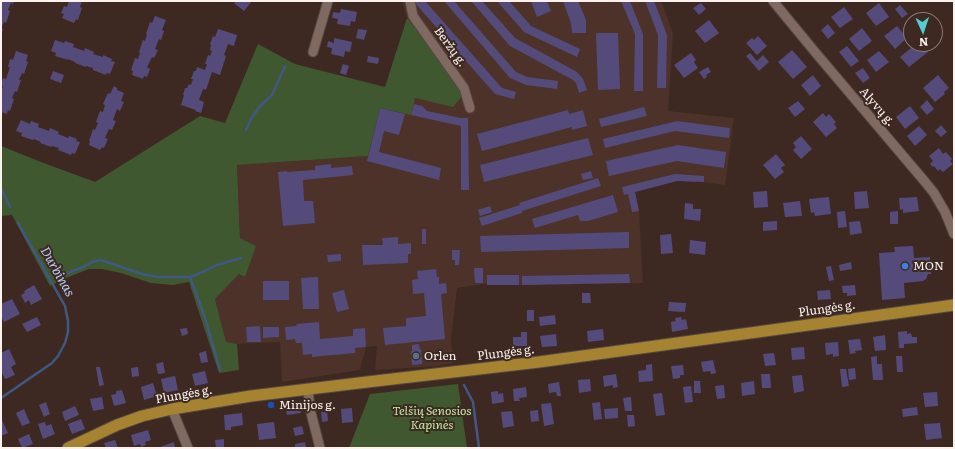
<!DOCTYPE html>
<html>
<head>
<meta charset="utf-8">
<style>
  body { margin:0 }
  #map { position:relative; width:955px; height:449px; overflow:hidden; background:#3d2922; font-family:Literata,serif }
  canvas { display:block }
  .frame { position:absolute; inset:0; border:2px solid #fdf2ee; pointer-events:none }
  .north { position:absolute; left:903px; top:12px; width:40px; height:40px; box-sizing:border-box; background:#3d2922; border:1px solid #8a7974; border-radius:50%; rotate:177deg; font-size:11px; font-weight:700; line-height:16px; text-align:center; color:#fdf2ee }
  .north::after { content:''; display:block; margin:auto; width:14px; height:18px; background:#52cdd0; clip-path:polygon(50% 0,100% 100%,50% 72%,0 100%) }
</style>
</head>
<body>
<div id="map">
<canvas width="955" height="449"></canvas>
<div class="frame"></div>
<div class="north">N</div>
</div>
<script>
const ctx = document.querySelector('canvas').getContext('2d');
ctx.lineJoin = 'round';
function paint(path, color) { ctx.fillStyle = color; ctx.fill(path, 'evenodd'); }
const poly = rows => new Path2D(rows.map(r => 'M' + r).join(''));
function strokePath(path, color, width, dash) { ctx.strokeStyle = color; ctx.lineWidth = width; ctx.lineCap = dash ? 'butt' : 'round'; ctx.setLineDash(dash || []); ctx.stroke(path); }
function drawText(font, color, halo, rows, align = 'center') {
  ctx.font = font + ' Literata,serif'; ctx.lineWidth = 4; ctx.setLineDash([]); ctx.textBaseline = 'middle'; ctx.strokeStyle = halo; ctx.fillStyle = color; for (const [text, x, y, turn = 0] of rows) {
    ctx.save(); ctx.translate(x, y); ctx.rotate((+turn || 0) * Math.PI / 180); ctx.textAlign = isNaN(turn) ? turn : align; if (halo) ctx.strokeText(text, 0, 0); ctx.fillText(text, 0, 0); ctx.restore();
  }
}
const built = poly([
  [402,1,661,1,673,33,668,111,734,118,725,185,704,182,677,181,635,192,639,211,643,283,522,285,484,284,457,288,451,339,453,363,438,366,375,370,377,346,366,347,360,370,282,382,280,342,237,344,226,343,215,299,239,274,245,277,255,246,240,238,237,165,368,156,380,108,415,98,453,106,455,79,407,18]
]);
const green = poly([
  [407,18,455,79,463,95,453,107,415,98,411,115,380,108,368,156,237,165,240,238,256,246,245,277,239,274,215,299,226,342,237,344,239,370,219,373,189,282,173,285,151,283,121,273,102,269,89,269,71,276,50,286,12,215,1,216,1,146,41,162,95,182,200,116,225,123,258,44,295,64,385,87],
  [458,384,467,448,349,448,370,394]
]);
const stream = poly([
  [246,130,251,119,260,106,272,95,285,66],
  [1,189,10,207],
  [60,276,83,267,92,262,101,260,142,274,158,277,190,277,205,271,217,265,241,258],
  [190,277,205,318,220,370],
  [464,385,473,402,479,448],
  [1,398,52,363,58,356,65,343,68,332,68,321,65,306,18,223]
]);
const building = poly([
  [1,1,14,1,13,4,11,3,8,10,10,11,6,23,4,22,1,29,3,29,1,36],
  [69,1,82,1,80,7,82,8,78,20,76,19,74,23,62,18,64,14,61,13,64,6,67,7],
  [236,1,252,1,244,11,234,3],
  [417,1,425,1,502,88,516,92,514,99,495,94,415,3],
  [444,1,454,1,516,72,527,77,558,81,557,89,526,85,510,78],
  [471,1,482,1,515,38,577,72,583,79,587,90,579,93,576,83,573,80,510,46],
  [497,1,509,1,531,26,580,49,577,57,524,32],
  [531,1,547,1,551,11,537,17],
  [563,1,578,1,586,20,586,33,572,33,571,23],
  [621,1,630,1,643,34,643,91,634,91,635,34],
  [645,1,654,1,667,35,666,88,657,88,658,35],
  [701,3,706,9,699,15,693,8],
  [879,3,889,17,876,26,866,13],
  [900,5,908,14,902,18,895,9],
  [844,7,853,19,840,28,831,17],
  [341,9,357,12,355,22,351,21,350,26,337,24,338,19,332,18,333,12,340,13],
  [155,16,166,20,162,30,164,31,161,40,159,39,155,49,158,50,154,58,152,57,147,67,150,69,147,77,144,76,143,79,132,75,133,71,131,70,135,58,138,59,140,53,139,52,143,40,145,41,147,34,146,34,150,22,152,23],
  [709,20,719,33,705,43,695,31],
  [828,24,835,33,828,39,821,30],
  [897,26,907,38,895,49,884,36],
  [862,28,872,41,859,51,849,39],
  [218,29,237,35,234,46,228,44,224,55,226,56,220,75,212,72,206,90,203,89,199,100,204,102,201,113,195,111,196,110,181,105,184,95,183,95,185,88,187,88,189,84,191,85,193,79,191,79,194,71,196,71,197,67,205,70,207,64,205,64,208,55,210,56,212,51,210,50,211,45,210,44,213,36,215,37],
  [358,29,367,30,364,40,356,38],
  [596,33,618,33,620,89,598,90],
  [758,36,767,46,757,55,746,43,752,38,754,40],
  [334,38,352,42,350,52,345,51,344,57,331,54,332,48,327,47,328,41,334,43],
  [55,40,64,43,65,41,74,44,73,47,84,51,85,48,94,52,93,54,103,57,103,55,112,59,111,61,115,62,110,74,106,73,106,75,93,70,93,68,86,66,86,67,75,63,75,62,68,59,68,60,55,56,56,53,51,51],
  [916,44,921,44,928,52,909,67,900,57],
  [847,46,859,61,851,67,839,52],
  [792,50,807,67,793,79,778,62],
  [16,51,28,55,26,61,28,62,24,74,22,73,19,80,21,80,17,92,15,91,12,98,14,99,10,111,8,110,7,114,1,112,1,92,3,86,1,85,1,84,3,78,6,79,10,67,8,67,10,59,13,60],
  [879,51,889,62,876,72,867,60],
  [691,53,696,60,694,62,698,68,684,78,674,65],
  [750,53,757,61,763,55,769,62,759,71,746,56],
  [368,56,379,58,378,64,367,62],
  [343,64,349,66,346,75,340,73],
  [708,67,711,72,706,75,707,77,704,79,699,72],
  [863,68,870,78,863,83,855,73],
  [53,71,64,75,61,83,50,79],
  [813,75,821,86,810,96,801,85],
  [938,75,949,88,944,92,945,94,935,102,923,88],
  [114,86,117,88,117,90,124,93,121,101,124,102,120,111,117,109,113,120,116,121,112,130,109,129,105,138,108,139,104,148,102,147,100,150,89,145,90,141,89,141,93,129,95,130,98,123,96,122,100,111,103,112,105,105,103,104,108,93,110,94],
  [927,100,934,109,927,115,920,107],
  [798,101,805,109,795,117,788,108],
  [414,104,422,106,427,111,461,118,468,118,469,190,461,190,461,126,411,115],
  [910,106,919,118,905,129,896,117],
  [644,107,647,116,601,127,599,119],
  [380,108,405,114,399,135,384,131,379,152,441,168,439,180,367,161],
  [568,110,569,114,583,110,587,126,572,130,572,127,482,151,477,134],
  [823,113,826,117,829,114,836,122,834,124,837,128,826,137,813,122],
  [21,120,30,124,31,121,39,124,38,127,49,131,50,128,59,132,58,134,68,138,69,136,77,139,76,141,80,142,75,154,72,153,71,155,58,150,59,148,52,146,51,147,40,143,41,142,34,139,33,140,21,136,22,133,16,131],
  [677,121,730,128,729,138,675,131,605,148,603,139],
  [941,125,947,132,941,137,935,131],
  [919,126,927,135,915,146,907,136],
  [801,136,812,149,801,159,793,150,796,147,793,143],
  [588,138,593,155,484,182,480,165],
  [678,145,726,152,724,168,677,161,609,176,606,161],
  [939,148,943,154,946,152,952,159,950,161,953,164,943,172,940,169,938,171,934,166,933,167,930,164,933,161,929,156],
  [776,154,785,165,781,168,784,172,775,179,763,165],
  [331,164,331,168,352,166,353,175,303,180,304,201,313,201,315,223,283,226,278,172,287,171,287,172,315,170,315,166],
  [591,171,593,178,583,180,581,174],
  [675,174,704,176,704,182,677,181,635,192,639,211,632,212,628,194,624,195,622,187],
  [598,178,601,186,522,211,522,213,482,226,479,218,520,205,519,203],
  [767,191,768,207,754,208,753,192],
  [867,191,869,208,855,209,854,192],
  [613,195,618,212,588,221,580,221,578,215,535,228,532,219],
  [829,197,831,214,815,216,814,212,811,213,809,199],
  [917,197,919,211,903,213,903,209,900,210,899,198],
  [800,201,802,216,785,217,783,203],
  [685,203,693,204,693,209,701,209,700,221,684,219],
  [490,206,492,212,480,216,478,210],
  [845,211,847,227,838,228,837,212],
  [898,211,898,224,890,224,890,212],
  [777,221,777,230,763,231,763,222],
  [860,221,862,233,850,235,849,222],
  [422,229,426,229,426,244,422,244],
  [629,232,629,248,481,252,480,236],
  [671,234,673,253,661,254,660,235],
  [398,237,398,244,411,243,411,254,408,254,408,263,363,265,362,245,383,245,382,238],
  [690,240,706,242,705,255,689,253],
  [913,246,914,258,930,257,931,274,928,274,926,279,923,281,904,283,905,298,882,300,879,253,895,252,894,247],
  [452,250,460,250,459,265,455,265,455,260,452,260],
  [341,254,341,261,328,262,327,255],
  [851,262,852,269,840,271,839,265],
  [831,266,834,280,829,281,826,267],
  [474,268,483,268,483,283,475,283],
  [436,269,437,277,439,277,439,284,446,283,447,293,441,294,445,339,385,345,383,328,406,326,406,318,426,316,424,293,413,294,412,280,418,279,417,271],
  [629,274,630,283,522,285,522,276],
  [487,275,519,275,519,285,487,285],
  [318,277,319,309,303,309,301,278],
  [263,281,289,281,289,300,263,300],
  [34,285,42,299,31,305,29,300,25,303,21,295,25,293,24,291],
  [855,285,856,295,847,296,847,293,843,293,842,286],
  [344,290,349,309,337,312,332,293],
  [830,290,831,299,818,300,817,291],
  [582,293,590,293,591,303,582,303],
  [12,299,20,314,4,322,1,317,1,304],
  [669,302,686,303,685,312,668,311],
  [527,310,534,310,534,321,527,321],
  [555,315,556,324,540,326,539,317],
  [37,317,41,325,27,332,22,324],
  [681,317,682,320,686,319,688,329,672,332,671,322,676,321,675,318],
  [319,322,320,339,353,336,353,329,365,328,366,347,355,348,355,353,312,357,312,354,303,355,302,343,296,343,295,339,286,340,285,327,297,326,296,324],
  [260,326,261,342,247,342,246,327],
  [263,327,279,327,279,337,263,338],
  [187,328,188,334,182,336,180,329],
  [603,329,604,340,588,342,587,331],
  [907,331,907,334,911,333,912,337,917,337,917,343,904,344,904,348,899,348,898,332],
  [521,332,527,332,527,346,513,346,513,337,521,337],
  [556,334,557,346,542,347,540,336],
  [885,335,886,350,875,351,873,337],
  [860,339,862,350,855,351,856,353,850,354,848,340],
  [838,342,839,356,833,357,833,354,826,355,825,343],
  [419,344,420,350,421,349,422,364,412,365,411,351,412,351,412,345],
  [804,347,805,359,792,360,791,348],
  [9,349,16,364,11,367,15,375,5,379,1,371,1,353],
  [206,351,208,362,201,363,199,353],
  [774,353,776,365,765,366,763,354],
  [877,356,877,364,882,364,883,380,873,380,871,357],
  [896,356,902,356,903,372,897,372],
  [713,360,716,373,711,374,710,371,703,372,701,362],
  [163,362,165,373,158,374,156,364],
  [652,364,653,381,639,382,638,371,646,370,646,365],
  [683,365,684,375,680,375,680,378,673,379,671,366],
  [96,367,100,367,104,385,99,386],
  [138,367,139,376,132,377,131,368],
  [855,368,856,379,849,380,848,369],
  [840,369,846,369,849,386,842,387],
  [205,371,208,383,195,386,192,374],
  [616,374,618,387,613,388,613,385,604,387,603,376],
  [761,374,770,374,771,388,762,388],
  [802,375,804,391,794,393,792,376],
  [175,376,178,390,164,393,161,379],
  [590,379,591,391,579,393,578,380],
  [694,381,700,381,701,393,694,393],
  [754,381,755,394,742,396,741,383],
  [559,382,561,396,557,396,556,392,549,393,548,384],
  [153,383,157,396,144,400,141,387],
  [724,385,725,398,717,399,715,386],
  [691,386,693,402,685,403,683,387],
  [526,387,527,397,519,398,520,401,514,401,513,389],
  [122,390,126,403,114,406,111,395,116,394,116,391],
  [498,391,498,394,503,393,504,402,492,404,491,392],
  [937,392,938,406,925,407,923,393],
  [662,393,665,415,656,416,653,394],
  [102,397,104,409,93,411,90,399],
  [631,397,632,411,625,411,623,398],
  [46,402,50,414,44,417,39,405],
  [600,402,602,419,594,420,592,403],
  [299,403,301,413,287,415,285,406],
  [551,403,554,424,544,426,541,404],
  [75,406,79,415,65,421,62,412],
  [917,407,918,415,903,417,902,409],
  [352,408,353,422,342,423,341,409],
  [618,408,618,418,605,419,604,409],
  [24,409,30,423,22,426,16,413],
  [538,410,539,421,531,422,530,411],
  [512,411,514,426,503,428,501,412],
  [321,412,327,412,328,421,322,422],
  [242,413,243,425,231,427,231,430,225,430,224,415],
  [627,415,634,415,635,426,628,427],
  [1,418,8,433,1,436],
  [81,419,85,429,72,434,68,424],
  [45,422,46,426,51,424,55,434,43,439,38,424],
  [274,422,276,438,259,440,257,424],
  [940,423,942,438,926,440,924,424],
  [302,426,304,434,295,436,293,428],
  [148,430,151,440,145,442,146,445,141,447,140,444,134,446,131,435],
  [29,434,33,444,22,448,18,439],
  [224,439,224,448,216,448,215,440],
  [115,440,118,448,106,448,104,443],
  [174,442,175,448,161,448,160,447],
  [305,442,306,448,295,448,295,444]
]);
const minor = poly([
  [410,1,413,16,464,88,470,108],
  [773,1,815,52,926,183,934,193,945,212,954,234],
  [313,52,328,1],
  [308,389,310,409,320,448],
  [172,409,188,448]
]);
const major = poly([
  [68,448,117,425,142,416,172,409,251,396,367,382,539,362,954,305]
]);
const markers = [
  [905,266,4,"#3f7fe0"],
  [416,356,4,"#5c6f8a"],
  [271,405,4,"#1a4fb4"]
];
const streetNames = [
  ["Beržų g.",450,47,54],
  ["Alyvų g.",877,107,49],
  ["Plungės g.",827,309,-8],
  ["Plungės g.",506,353,-7],
  ["Plungės g.",184,395,-10]
];
const poiNames = [
  ["MON",913,266],
  ["Orlen",424,356],
  ["Minijos g.",279,405]
];
const parkNames = [
  ["Telšių Senosios",432,411],
  ["Kapinės",432,425]
];
const waterNames = [
  ["Durbinas",57,272,60]
];
paint(built, '#4c3228');
paint(green, '#40582f');
strokePath(stream, '#405884', 2.5);
paint(building, '#544b7b');
strokePath(minor, '#574841', 11);
strokePath(major, '#574841', 13);
strokePath(minor, '#7f6960', 9);
strokePath(major, '#a58331', 11);
for (const [x, y, r, color] of markers) { const dot = new Path2D(); dot.arc(x, y, r, 0, 2 * Math.PI); ctx.fillStyle = color; ctx.fill(dot); strokePath(dot, '#3d2922', 1.5); }
drawText('12px', '#fdf2ee', '#3d2922', streetNames);
drawText('12px', '#fdf2ee', '#3d2922', poiNames, 'left');
drawText('italic 12px', '#bfeba1', '#3d2922', parkNames);
drawText('italic 13px', '#b5ccf7', '#3d2922', waterNames);
</script>
</body>
</html>
